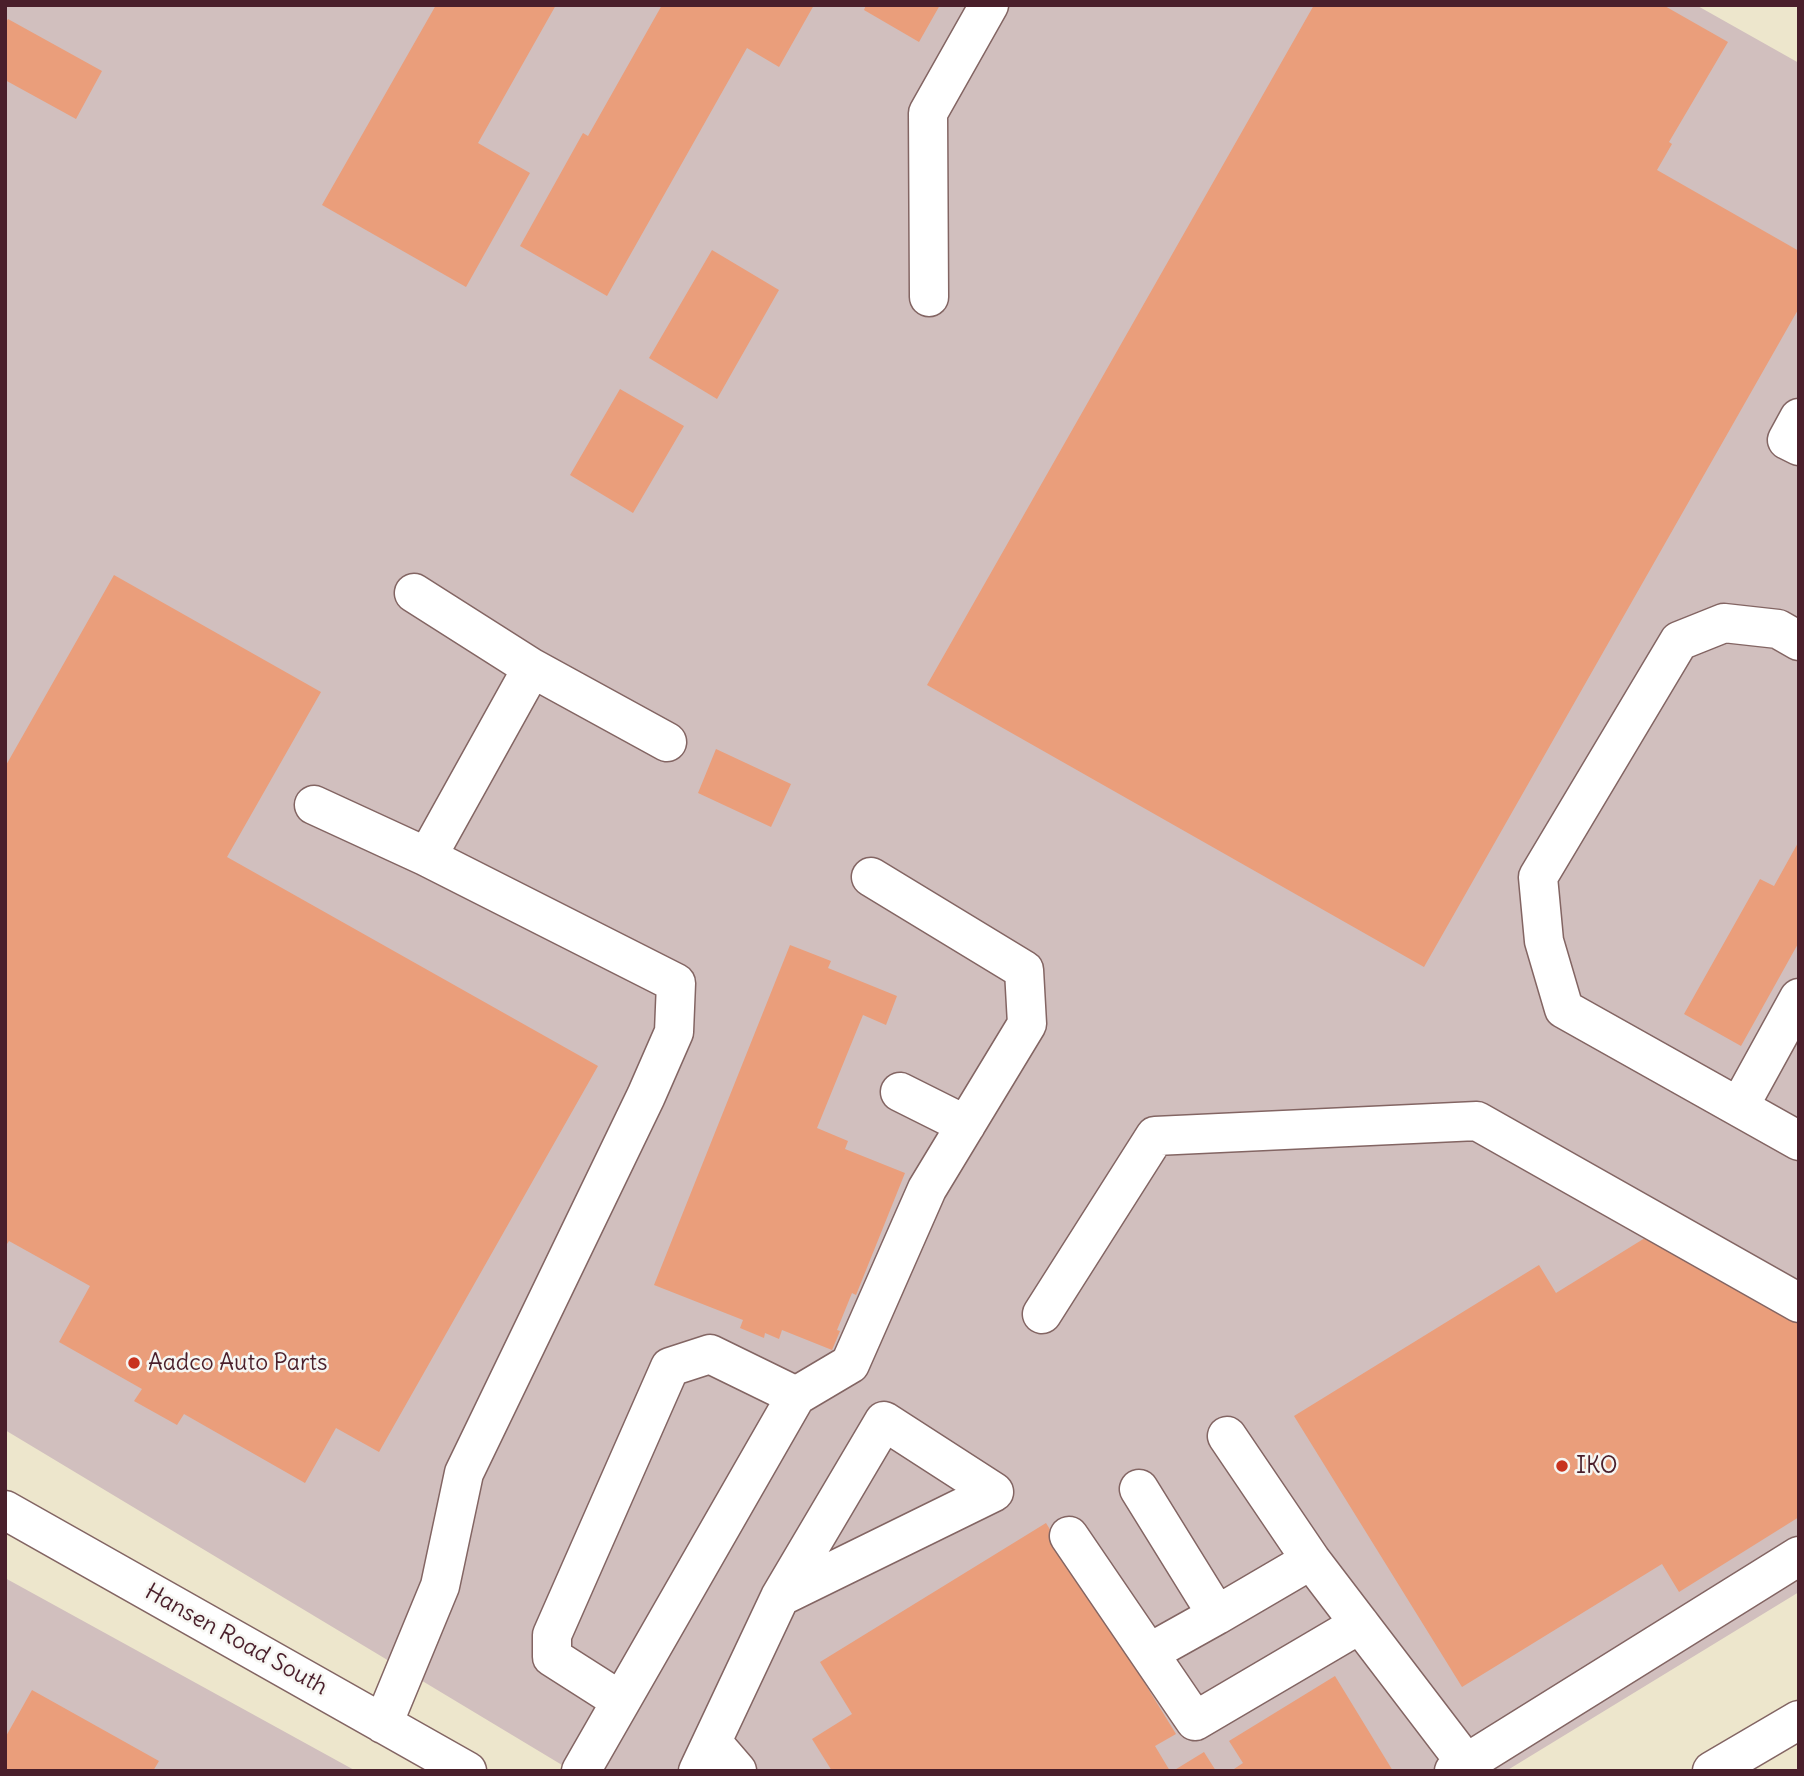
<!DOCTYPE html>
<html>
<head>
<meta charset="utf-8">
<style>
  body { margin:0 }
  #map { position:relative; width:1804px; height:1776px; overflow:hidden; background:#ede6cc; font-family:Delius,sans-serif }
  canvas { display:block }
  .frame { position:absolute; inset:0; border:7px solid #4a1f2b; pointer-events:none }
</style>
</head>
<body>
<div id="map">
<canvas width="1804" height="1776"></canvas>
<div class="frame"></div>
</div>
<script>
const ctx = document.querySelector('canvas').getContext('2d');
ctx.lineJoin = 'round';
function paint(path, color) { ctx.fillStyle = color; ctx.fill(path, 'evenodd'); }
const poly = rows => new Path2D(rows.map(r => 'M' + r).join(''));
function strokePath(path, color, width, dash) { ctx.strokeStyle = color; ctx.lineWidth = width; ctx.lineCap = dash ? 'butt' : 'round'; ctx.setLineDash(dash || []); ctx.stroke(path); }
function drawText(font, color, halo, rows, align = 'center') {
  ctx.font = font + ' Delius,sans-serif'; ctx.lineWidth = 5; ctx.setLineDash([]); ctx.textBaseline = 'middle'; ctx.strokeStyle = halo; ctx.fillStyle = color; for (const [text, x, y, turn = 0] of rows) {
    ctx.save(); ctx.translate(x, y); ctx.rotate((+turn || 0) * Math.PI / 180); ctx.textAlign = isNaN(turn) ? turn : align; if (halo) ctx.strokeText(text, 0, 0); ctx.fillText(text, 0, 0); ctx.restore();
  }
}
const industrial = poly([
  [5,5,1696,5,1799,63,1799,1592,1506,1771,572,1771,5,1430],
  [5,1578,356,1771,5,1771]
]);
const building = poly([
  [436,5,556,5,478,143,530,173,466,287,322,205],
  [662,5,814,5,779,67,747,48,607,296,520,246,583,133,588,136],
  [866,5,940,5,919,42,864,10],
  [1314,5,1663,5,1728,42,1669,142,1672,144,1657,170,1799,251,1799,308,1424,967,927,685],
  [8,19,102,71,76,119,5,80,5,24],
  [712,250,779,290,717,399,649,358],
  [620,389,684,426,633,513,570,475],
  [114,575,321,692,227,857,598,1066,379,1452,336,1428,305,1483,184,1414,177,1425,134,1401,142,1389,59,1342,90,1286,9,1241,5,1247,5,767],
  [716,749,791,784,771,827,698,793],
  [1799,841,1799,942,1741,1046,1684,1014,1760,879,1774,886],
  [790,945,831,961,828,968,897,996,886,1025,863,1015,817,1128,848,1141,845,1149,905,1173,856,1295,852,1293,837,1330,840,1331,832,1350,782,1330,779,1339,765,1333,764,1338,740,1328,743,1320,654,1285],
  [1653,1233,1799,1324,1799,1517,1679,1592,1662,1564,1462,1687,1294,1416,1539,1265,1556,1293],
  [1046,1523,1176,1734,1155,1746,1170,1771,832,1771,812,1739,852,1714,820,1662],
  [1335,1676,1393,1771,1231,1771,1243,1763,1229,1741],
  [32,1690,159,1761,153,1771,5,1771,5,1738],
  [1204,1752,1216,1771,1173,1771]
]);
const minor = poly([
  [929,297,928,113,989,5],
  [1799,418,1787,440,1799,446],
  [414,593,532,668],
  [1799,641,1778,629,1724,623,1679,641,1538,877,1544,941,1564,1009,1799,1141],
  [314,805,427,857,676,983,674,1032,646,1096,464,1473,440,1586,383,1724],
  [427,857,532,668,667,742],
  [900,1092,966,1125],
  [1739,1107,1799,998],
  [1042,1314,1155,1136,1477,1121,1799,1303],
  [1227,1436,1311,1560,1472,1771],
  [1139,1489,1217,1615,1311,1560],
  [5,1510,467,1771],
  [1069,1536,1195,1721,1360,1624],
  [1149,1653,1217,1615],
  [621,1701,552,1657,552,1635,670,1367,710,1354,796,1396],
  [712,1742,737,1771],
  [581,1771,796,1396,850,1364,927,1189,1027,1024,1024,970,871,877],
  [698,1771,780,1597,884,1421,994,1492,780,1597],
  [1454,1771,1799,1556],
  [1712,1771,1799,1720]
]);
const markers = [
  [134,1363,7,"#c8321e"],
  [1562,1466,7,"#c8321e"]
];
const poiNames = [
  ["Aadco Auto Parts",148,1363],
  ["IKO",1576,1466]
];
const streetNames = [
  ["Hansen Road South",236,1640,29]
];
paint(industrial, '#d1bfbe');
paint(building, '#ea9e7b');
strokePath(minor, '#836563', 41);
strokePath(minor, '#fff', 38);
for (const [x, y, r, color] of markers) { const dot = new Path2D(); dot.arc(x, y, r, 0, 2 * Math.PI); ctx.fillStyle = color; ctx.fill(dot); strokePath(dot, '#f6f6f2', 2.5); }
drawText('23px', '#4a1f2b', '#f6f6f2', poiNames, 'left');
drawText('23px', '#4a1f2b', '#f6f6f2', streetNames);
</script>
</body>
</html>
